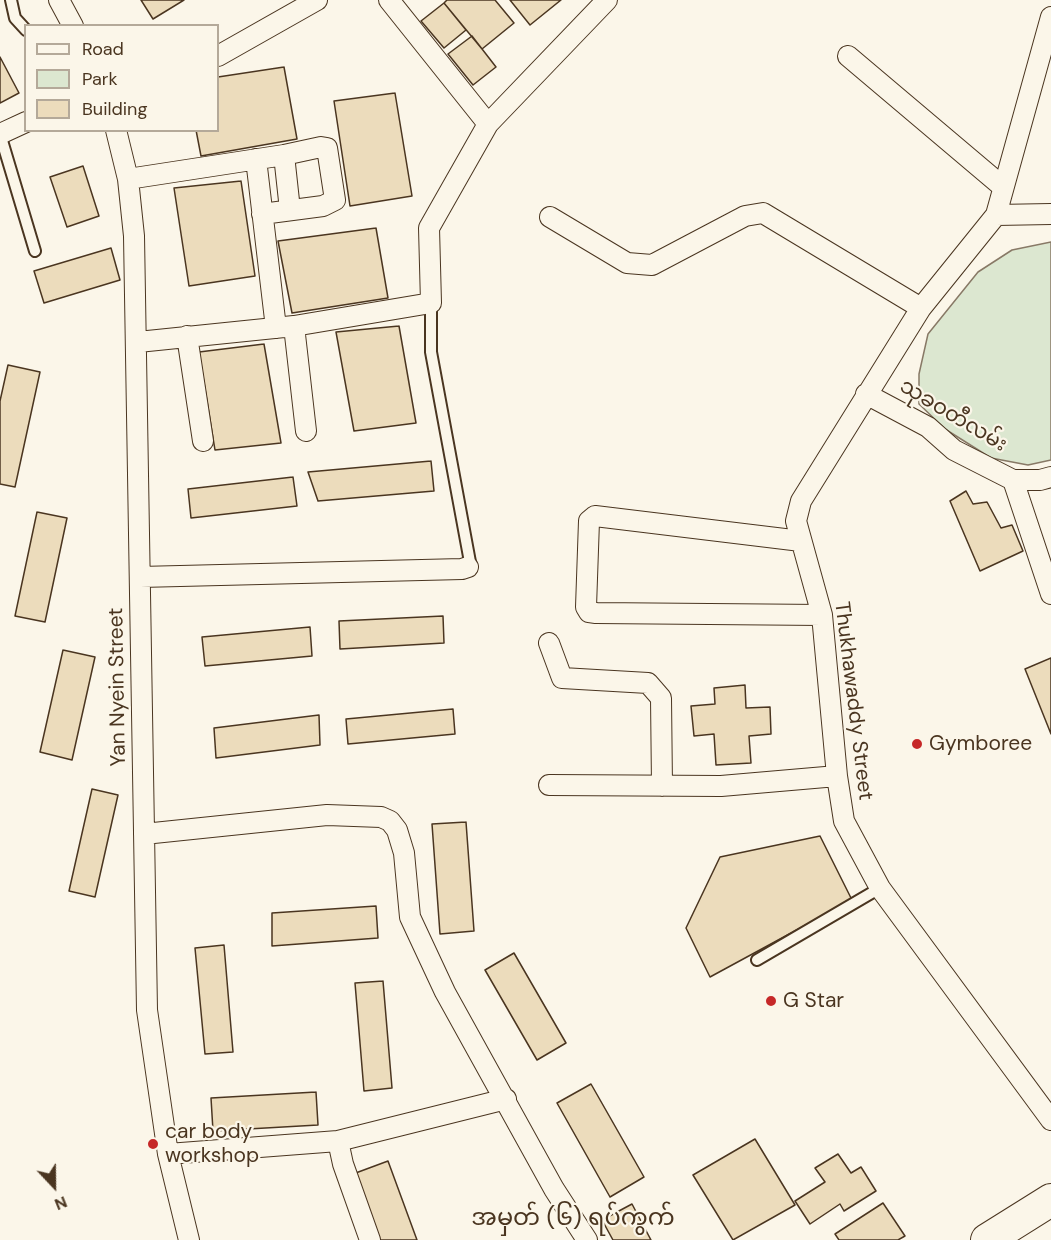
<!DOCTYPE html>
<html>
<head>
<meta charset="utf-8">
<style>
  body { margin:0 }
  #map { position:relative; width:1051px; height:1240px; overflow:hidden; background:#fbf6e9; font-family:"DM Sans",sans-serif }
  canvas { display:block }
  .legend { position:absolute; left:24px; top:24px; width:195px; height:108px; box-sizing:border-box; background:#fbf6e9; border:2px solid #b4a999; margin:0; padding:8px 10px; list-style:none; font-size:18px; color:#4a3520 }
  .legend li { display:flex; align-items:center; gap:12px; height:30px }
  .legend b { width:30px; border:2px solid #b4a999 }
  .north { position:absolute; left:24px; top:1156px; width:60px; height:60px; -webkit-text-stroke:4px #fbf6e9; paint-order:stroke; rotate:158deg; font-size:16px; font-weight:700; line-height:24px; text-align:center; color:#4a3520 }
  .north::after { content:''; display:block; margin:auto; width:21px; height:27px; background:#4a3520; clip-path:polygon(50% 0,100% 100%,50% 72%,0 100%) }
</style>
</head>
<body>
<div id="map">
<canvas width="1051" height="1240"></canvas>
<ul class="legend">
<li><b style="height:8px;background:#fbf6e9"></b>Road</li>
<li><b style="height:16px;background:#dce7d0"></b>Park</li>
<li><b style="height:16px;background:#ecdcbc"></b>Building</li>
</ul>
<div class="north">N</div>
</div>
<script>
const ctx = document.querySelector('canvas').getContext('2d');
ctx.lineJoin = 'round';
function paint(path, color) { ctx.fillStyle = color; ctx.fill(path, 'evenodd'); }
const poly = rows => new Path2D(rows.map(r => 'M' + r).join(''));
function strokePath(path, color, width, dash) { ctx.strokeStyle = color; ctx.lineWidth = width; ctx.lineCap = dash ? 'butt' : 'round'; ctx.setLineDash(dash || []); ctx.stroke(path); }
function drawText(font, color, halo, rows, align = 'center') {
  ctx.font = font + ' "DM Sans","Noto Sans Myanmar",sans-serif'; ctx.lineWidth = 4.5; ctx.setLineDash([]); ctx.textBaseline = 'middle'; ctx.strokeStyle = halo; ctx.fillStyle = color; for (const [text, x, y, turn = 0] of rows) {
    ctx.save(); ctx.translate(x, y); ctx.rotate((+turn || 0) * Math.PI / 180); ctx.textAlign = isNaN(turn) ? turn : align; if (halo) ctx.strokeText(text, 0, 0); ctx.fillText(text, 0, 0); ctx.restore();
  }
}
const green = poly([
  [1051,242,1051,460,1028,465,991,458,945,429,919,404,919,374,928,334,978,272,1012,250,1051,242]
]);
const building = poly([
  [141,0,184,0,153,19,141,0],
  [447,0,495,0,514,23,482,49,444,3,447,0],
  [510,0,561,0,530,25,510,0],
  [444,3,466,30,444,48,421,21,444,3],
  [472,36,496,67,473,85,448,54,472,36],
  [0,57,19,93,0,103,0,57],
  [284,67,297,139,201,156,196,130,218,130,218,77,284,67],
  [395,93,412,196,350,206,334,101,395,93],
  [83,166,99,216,67,227,50,177,83,166],
  [241,181,255,276,189,286,174,188,241,181],
  [376,228,388,298,292,313,278,241,376,228],
  [111,248,120,280,44,303,34,271,111,248],
  [399,326,416,423,354,431,336,332,399,326],
  [264,344,281,443,215,450,199,352,264,344],
  [8,365,40,372,15,487,0,484,0,401,8,365],
  [431,461,434,491,318,501,308,472,431,461],
  [293,477,297,506,191,518,188,489,293,477],
  [966,491,973,504,987,502,1001,528,1012,525,1023,551,980,571,950,501,966,491],
  [37,512,67,518,45,622,15,616,37,512],
  [443,616,444,643,340,649,339,621,443,616],
  [310,627,312,656,205,666,202,637,310,627],
  [63,650,95,657,72,760,40,752,63,650],
  [1051,658,1051,734,1025,669,1051,658],
  [745,685,746,708,770,707,771,734,749,736,751,763,716,765,714,734,694,736,691,706,715,704,714,688,745,685],
  [453,709,455,734,348,744,346,719,453,709],
  [319,715,320,745,216,758,214,728,319,715],
  [92,789,118,795,95,897,69,891,92,789],
  [466,822,474,931,440,934,432,824,466,822],
  [820,836,852,900,710,977,686,928,720,857,820,836],
  [376,906,378,938,272,946,272,913,376,906],
  [224,945,233,1052,205,1054,195,948,224,945],
  [514,953,566,1043,537,1060,485,970,514,953],
  [383,981,392,1088,364,1091,355,983,383,981],
  [591,1084,644,1177,610,1197,557,1103,591,1084],
  [316,1092,318,1125,213,1131,211,1098,316,1092],
  [755,1139,795,1205,733,1240,693,1175,755,1139],
  [838,1154,851,1173,861,1167,876,1191,844,1211,840,1204,810,1224,795,1201,825,1182,815,1168,838,1154],
  [388,1161,417,1240,378,1240,353,1174,388,1161],
  [883,1203,905,1236,898,1240,839,1240,835,1234,883,1203],
  [632,1204,651,1240,613,1240,602,1220,632,1204]
]);
const service = poly([
  [11,0,15,18,26,30],
  [0,134,35,251],
  [431,303,431,352,470,562,468,567],
  [757,960,880,888]
]);
const minor = poly([
  [59,0,73,26],
  [389,0,488,124],
  [1051,17,996,215,921,308,801,501,796,521,822,615,837,776,844,821,880,888,1051,1120],
  [218,56,317,0],
  [848,56,1003,187],
  [116,130,128,179,134,236,147,1010,168,1154,189,1240],
  [0,134,26,122],
  [284,155,290,210],
  [256,159,276,328],
  [128,179,284,155,321,147,327,148,335,200,323,206,262,214],
  [996,215,1051,214],
  [550,217,627,263,652,265,745,216,763,213,921,308],
  [294,326,431,303,429,228,488,124,607,0],
  [187,336,203,441],
  [138,342,294,326,306,431],
  [866,394,928,427,954,450,1013,480,1040,480,1051,477],
  [1013,480,1051,594],
  [801,541,595,516,589,521,586,607,589,612,596,613,822,615],
  [140,577,462,569,468,567],
  [549,643,562,678,648,683,661,698,662,786],
  [549,785,721,786,837,776],
  [144,834,327,815,381,817,390,821,397,830,404,853,410,917,445,992,554,1189,587,1240],
  [338,1141,506,1099],
  [168,1154,338,1141,343,1164,370,1240]
]);
const primary = poly([
  [987,1240,1051,1200]
]);
const markers = [
  [917,744,6,"#c62828"],
  [771,1001,6,"#c62828"],
  [153,1144,6,"#c62828"]
];
const streetNames = [
  ["သုခဝတီလမ်း",953,416,31],
  ["Yan Nyein Street",118,687,-91],
  ["Thukhawaddy Street",853,701,83]
];
const poiNames = [
  ["Gymboree",929,744],
  ["G Star",783,1001],
  ["car body",165,1132],
  ["workshop",165,1156]
];
const quarterNames = [
  ["အမှတ် (၆) ရပ်ကွက်",573,1219]
];
paint(green, '#dce7d0');
strokePath(green, '#887966', 1.5);
paint(building, '#ecdcbc');
strokePath(building, '#4a3520', 1.5);
strokePath(service, '#4a3520', 14);
strokePath(minor, '#4a3520', 22);
strokePath(primary, '#4a3520', 34);
strokePath(service, '#fbf6e9', 10);
strokePath(minor, '#fbf6e9', 20);
strokePath(primary, '#fbf6e9', 32);
for (const [x, y, r, color] of markers) { const dot = new Path2D(); dot.arc(x, y, r, 0, 2 * Math.PI); ctx.fillStyle = color; ctx.fill(dot); strokePath(dot, '#fbf6e9', 2); }
drawText('21px', '#4a3520', '#fbf6e9', streetNames);
drawText('21px', '#4a3520', '#fbf6e9', poiNames, 'left');
drawText('24px', '#4a3520', '#fbf6e9', quarterNames);
</script>
</body>
</html>
